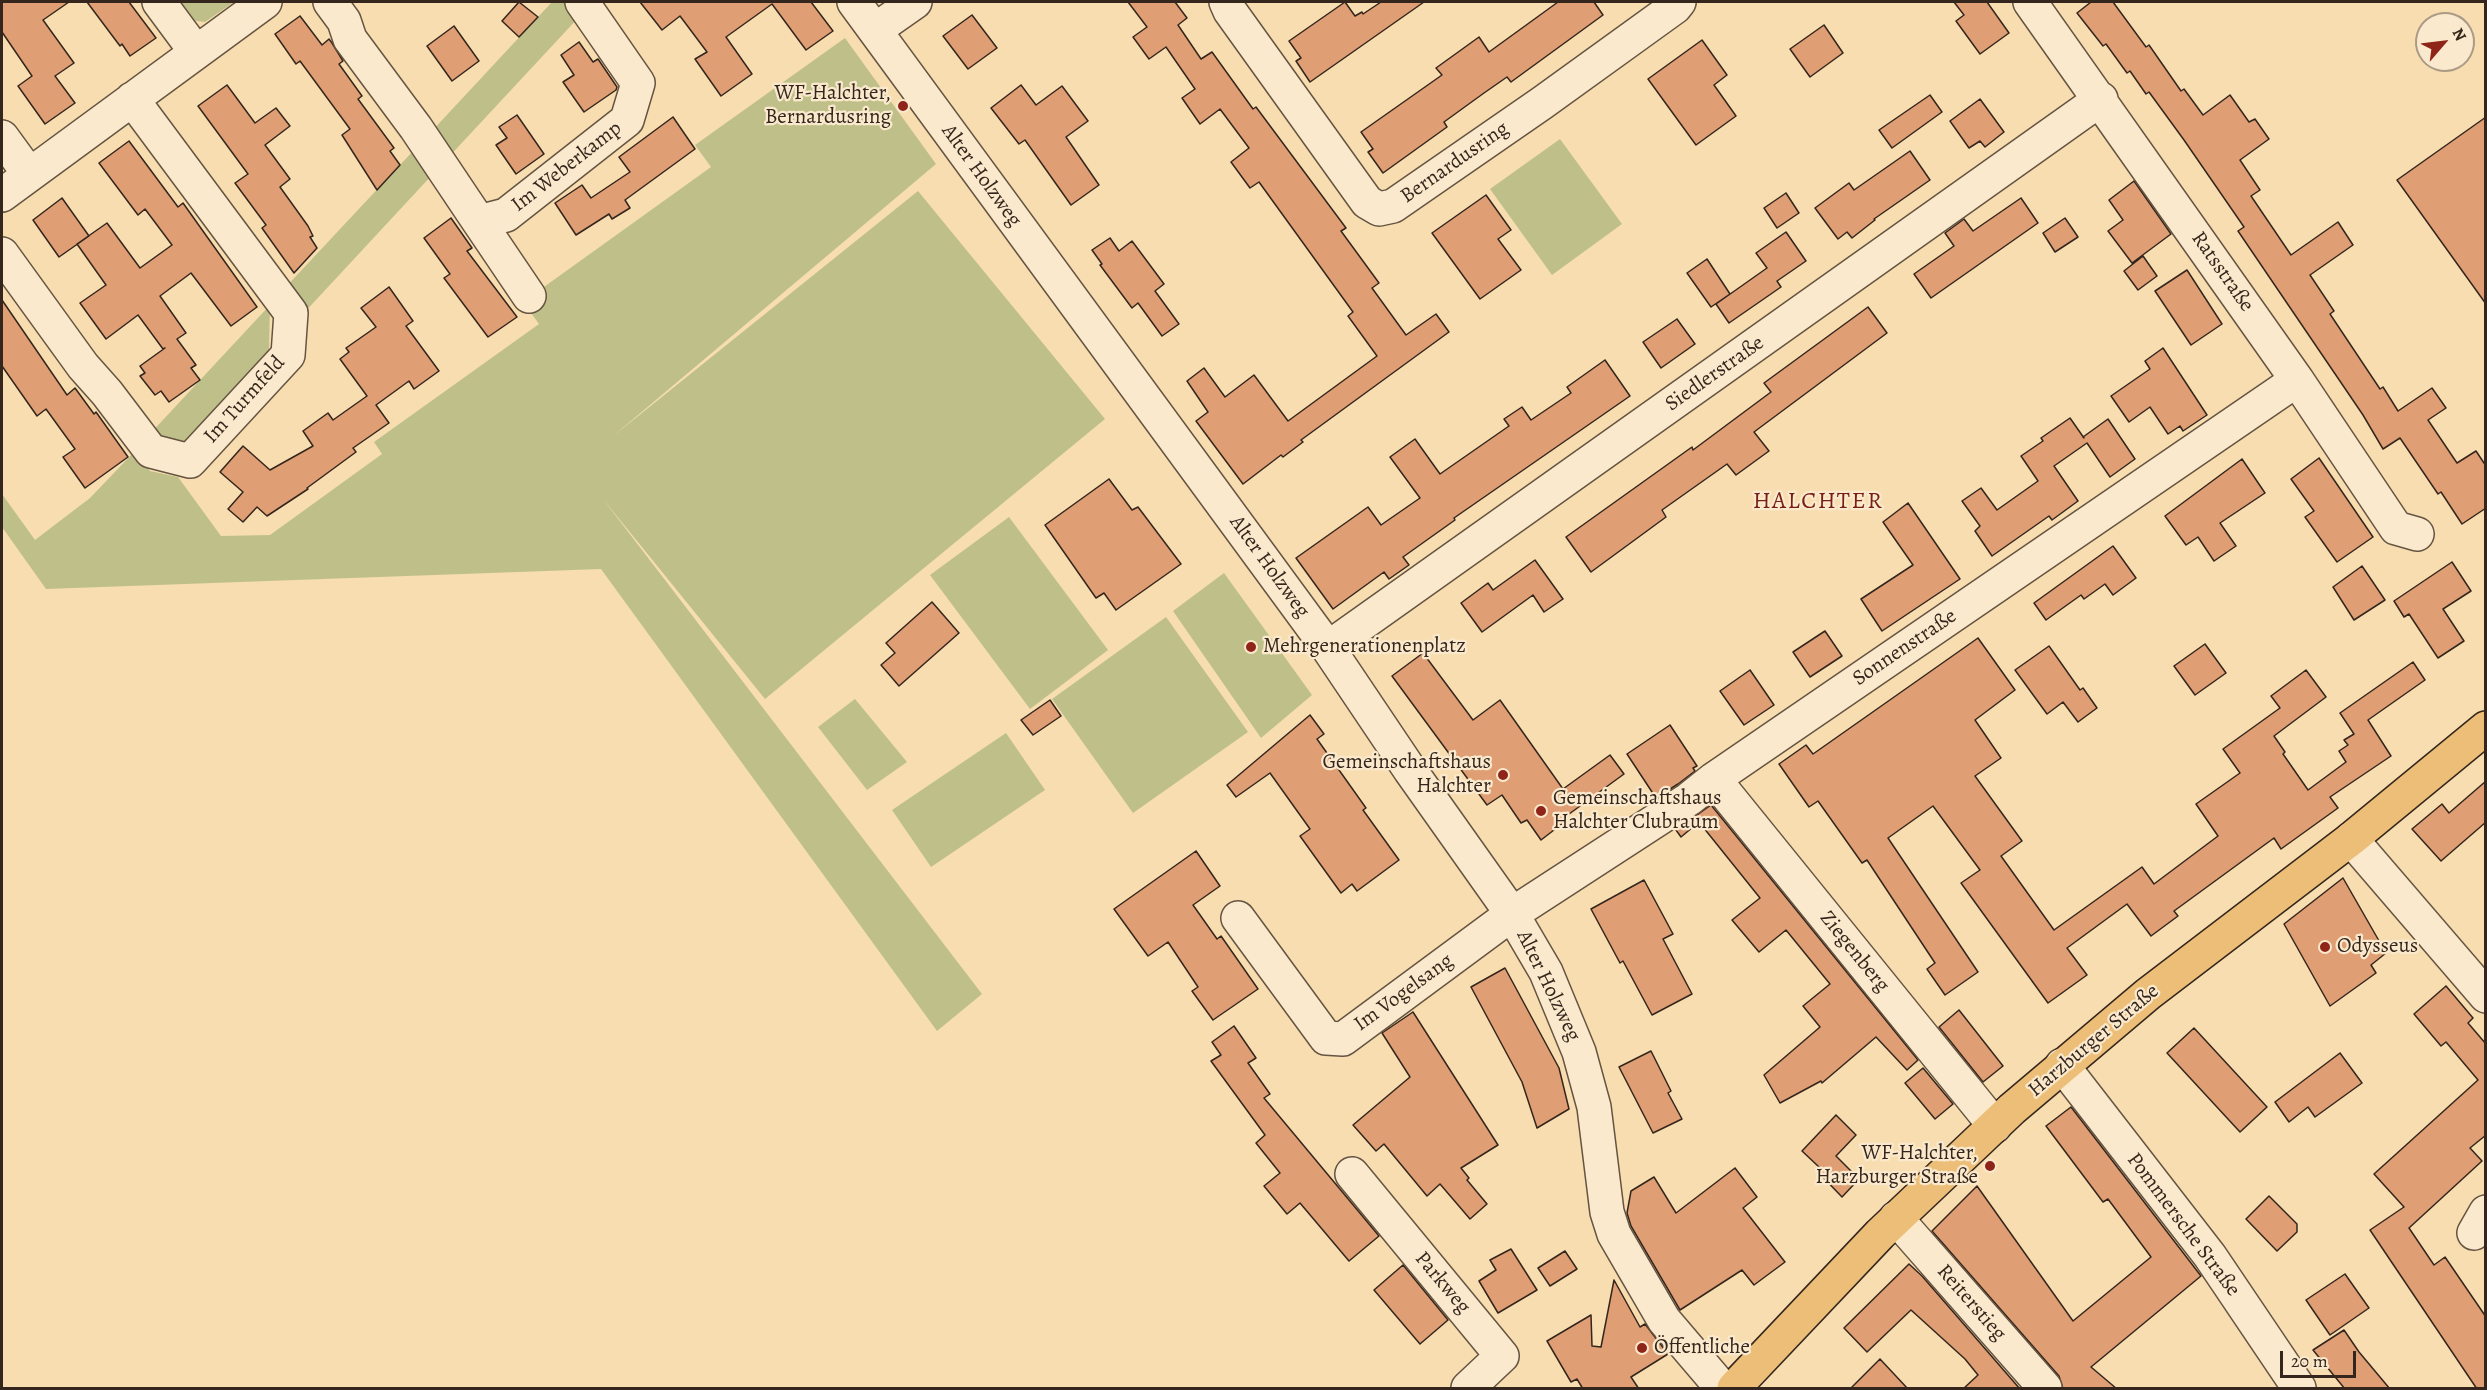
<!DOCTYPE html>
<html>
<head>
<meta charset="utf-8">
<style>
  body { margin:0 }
  #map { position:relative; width:2487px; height:1390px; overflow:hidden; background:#f7ddb0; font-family:Alegreya,serif }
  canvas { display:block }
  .frame { position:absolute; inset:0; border:3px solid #34261c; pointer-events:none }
  .north { position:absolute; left:2415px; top:12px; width:60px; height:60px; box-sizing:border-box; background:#fae9cc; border:2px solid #ab9b86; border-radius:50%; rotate:62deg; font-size:16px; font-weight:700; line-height:24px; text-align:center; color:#34261c }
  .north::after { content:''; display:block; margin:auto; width:21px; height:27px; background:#8f2418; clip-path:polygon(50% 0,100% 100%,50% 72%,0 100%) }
  .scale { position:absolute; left:2280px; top:1351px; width:76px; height:27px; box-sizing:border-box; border:3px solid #34261c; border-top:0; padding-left:8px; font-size:18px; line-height:21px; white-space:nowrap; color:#34261c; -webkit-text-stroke:4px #fae9cc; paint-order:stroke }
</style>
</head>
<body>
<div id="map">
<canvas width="2487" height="1390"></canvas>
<div class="frame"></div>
<div class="north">N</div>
<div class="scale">20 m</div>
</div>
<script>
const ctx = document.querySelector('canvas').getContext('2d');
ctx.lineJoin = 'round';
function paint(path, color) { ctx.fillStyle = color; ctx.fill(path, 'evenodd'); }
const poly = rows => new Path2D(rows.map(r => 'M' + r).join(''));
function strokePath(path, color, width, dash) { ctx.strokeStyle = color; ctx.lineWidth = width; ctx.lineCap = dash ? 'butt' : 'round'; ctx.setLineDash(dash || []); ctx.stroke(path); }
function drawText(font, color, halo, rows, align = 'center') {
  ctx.font = font + ' Alegreya,serif'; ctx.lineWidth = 4.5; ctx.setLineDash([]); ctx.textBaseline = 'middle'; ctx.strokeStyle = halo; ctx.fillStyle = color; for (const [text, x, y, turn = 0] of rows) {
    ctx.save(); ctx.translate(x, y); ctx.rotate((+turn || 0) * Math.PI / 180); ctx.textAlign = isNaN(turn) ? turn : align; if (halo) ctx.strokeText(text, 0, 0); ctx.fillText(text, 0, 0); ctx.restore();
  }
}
const green = poly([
  [176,2,234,2,205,22,189,20],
  [552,2,568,2,579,17,445,161,431,132],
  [845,38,936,164,612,437,918,191,1105,419,765,699,603,499,982,994,937,1031,601,569,46,589,2,527,2,494,35,540,90,498,135,451,150,471,178,477,221,536,270,535,382,454,374,442,539,324,523,302,711,167,695,145],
  [1560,139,1622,224,1552,275,1490,189],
  [414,150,432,175,302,315,283,290],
  [270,305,269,351,184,442,148,436],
  [1009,517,1108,650,1030,709,930,575],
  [1224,573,1312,695,1261,738,1173,611],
  [1166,617,1248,732,1133,813,1052,699],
  [855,699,907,762,867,790,818,727],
  [1006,733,1045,790,931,867,892,810]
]);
const building = poly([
  [2,2,69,2,43,20,74,63,55,76,75,103,45,124,18,86,32,76,2,32,2,2],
  [87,2,129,2,156,38,130,56,122,44,120,46,87,2],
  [519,2,538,17,519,37,502,21,519,2],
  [640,2,811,2,833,31,806,50,772,4,726,37,752,74,721,96,695,59,707,52,680,16,662,30,640,2],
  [1128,2,1175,2,1187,18,1178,25,1201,59,1212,52,1253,109,1256,107,1346,228,1341,231,1379,283,1372,288,1406,335,1436,314,1449,332,1301,440,1303,442,1283,457,1281,455,1243,484,1196,421,1208,412,1187,381,1204,368,1225,397,1254,375,1288,421,1377,356,1348,316,1353,312,1259,182,1250,188,1231,162,1249,148,1220,109,1200,124,1182,98,1195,89,1166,47,1149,59,1133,37,1147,27,1128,2],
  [1345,2,1355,16,1362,12,1363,14,1381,2,1424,2,1310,82,1296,61,1301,58,1289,41,1345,2],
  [1558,2,1594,2,1603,15,1511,82,1507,77,1484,93,1444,122,1447,127,1383,173,1368,152,1373,149,1361,132,1442,75,1436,68,1479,37,1489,52,1558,2],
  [1954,2,1987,2,2009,33,1980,54,1956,21,1964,15,1954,2],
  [2091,2,2113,2,2146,47,2149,45,2181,91,2184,89,2203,115,2230,95,2249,122,2255,119,2269,139,2240,160,2260,190,2251,196,2291,255,2338,222,2353,245,2310,275,2334,311,2330,314,2380,389,2383,387,2398,411,2432,388,2446,408,2428,420,2457,463,2476,451,2486,466,2486,508,2462,524,2441,492,2438,494,2400,438,2383,449,2363,415,2238,231,2244,227,2184,140,2149,92,2146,94,2130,71,2127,73,2106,44,2103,46,2077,13,2091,2],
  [972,15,997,48,968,69,943,36,972,15],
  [300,16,322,45,329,39,332,43,343,61,339,64,362,96,358,99,394,148,390,151,400,165,377,190,342,135,350,129,300,61,296,64,275,34,300,16],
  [1824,25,1843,53,1810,77,1790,49,1824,25],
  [454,26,479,61,452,81,427,46,454,26],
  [1702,40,1727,75,1714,85,1736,116,1696,145,1648,79,1702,40],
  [579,42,593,62,598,59,617,87,616,90,584,112,563,82,574,75,561,55,579,42],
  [227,85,255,123,276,108,290,126,265,145,290,179,280,187,308,226,313,236,310,237,317,248,294,273,262,228,266,225,235,183,248,174,198,106,227,85],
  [1021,85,1036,105,1062,86,1088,121,1066,137,1099,185,1071,205,1025,140,1019,144,991,108,1021,85],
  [1930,95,1942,112,1892,148,1879,130,1930,95],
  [1980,99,2004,132,1985,147,1980,141,1969,148,1950,121,1980,99],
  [517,115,544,154,516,174,496,145,507,138,499,127,517,115],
  [673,117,695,149,625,200,630,208,612,219,609,214,576,235,555,203,582,185,591,198,630,172,619,157,673,117],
  [2486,117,2486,304,2397,180,2486,117],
  [129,141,178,207,183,203,257,307,231,326,191,273,160,296,186,333,177,339,196,365,191,368,200,380,169,402,161,391,155,395,140,376,145,373,140,366,165,348,163,349,138,315,106,339,80,303,106,285,77,244,107,223,140,268,172,245,145,209,138,215,99,163,129,141],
  [1910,151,1930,180,1874,219,1875,220,1852,238,1847,232,1838,239,1815,208,1849,183,1854,190,1910,151],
  [2134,181,2171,234,2132,263,2108,231,2123,220,2109,200,2134,181],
  [1786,193,1799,213,1777,228,1764,208,1786,193],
  [1486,195,1511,230,1498,239,1521,270,1480,299,1432,233,1486,195],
  [62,198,89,236,59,257,33,220,62,198],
  [2021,198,2038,223,1931,298,1914,274,1954,246,1945,233,1964,219,1973,231,2021,198],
  [451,218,472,248,467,251,517,317,488,337,444,278,450,274,424,238,451,218],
  [2065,218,2078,237,2055,252,2043,233,2065,218],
  [1786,232,1806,261,1777,281,1781,287,1729,323,1716,304,1767,268,1756,253,1786,232],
  [1110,238,1119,251,1132,241,1164,284,1155,291,1179,324,1162,336,1138,303,1132,308,1100,265,1102,264,1092,250,1110,238],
  [2143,256,2157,276,2138,290,2124,271,2143,256],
  [1707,259,1730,294,1711,307,1687,273,1707,259],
  [2187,270,2222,324,2191,345,2155,291,2187,270],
  [389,287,413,321,406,326,439,371,414,389,409,381,376,405,389,423,353,448,356,452,307,488,308,489,267,516,257,507,243,522,228,509,243,492,220,472,243,446,270,470,313,446,303,431,328,413,333,420,367,396,340,359,349,352,346,348,376,327,361,308,389,287],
  [2,300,67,395,75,388,94,414,96,412,128,457,85,488,63,457,75,449,46,409,37,416,2,366,2,300],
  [1868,307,1887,333,1754,432,1769,451,1736,475,1727,464,1662,510,1666,517,1591,572,1566,537,1692,447,1693,450,1771,392,1764,383,1868,307],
  [1677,319,1695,344,1661,368,1643,342,1677,319],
  [2163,348,2207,415,2183,431,2180,426,2168,434,2150,407,2129,422,2111,396,2150,369,2145,361,2163,348],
  [1605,360,1630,396,1454,518,1455,520,1403,557,1409,565,1389,579,1384,572,1333,609,1296,558,1368,507,1381,525,1420,498,1390,457,1415,439,1440,474,1509,426,1504,419,1522,407,1531,420,1571,393,1567,387,1605,360],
  [2070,418,2084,438,2083,437,2108,419,2135,459,2110,477,2087,443,2054,466,2078,501,2052,520,2049,516,1992,556,1975,531,1980,526,1962,501,1981,488,1997,510,2038,481,2021,456,2043,441,2041,438,2070,418],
  [2319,458,2373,537,2337,562,2305,517,2314,511,2291,479,2319,458],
  [2242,459,2265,493,2220,523,2236,546,2214,561,2198,537,2186,545,2165,516,2242,459],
  [1109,479,1132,510,1138,507,1181,564,1116,610,1104,593,1096,598,1045,525,1109,479],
  [1908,503,1960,579,1882,631,1861,599,1913,565,1883,522,1908,503],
  [2113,546,2136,578,2113,595,2105,584,2084,599,2081,595,2046,620,2034,603,2113,546],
  [1535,560,1563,599,1544,612,1533,595,1482,632,1461,603,1488,583,1493,590,1535,560],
  [2452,562,2471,591,2443,609,2464,641,2438,658,2409,614,2404,617,2394,601,2452,562],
  [2362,566,2385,600,2354,620,2333,587,2362,566],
  [932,602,959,633,899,686,881,665,895,653,886,643,932,602],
  [1825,631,1842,656,1810,677,1793,652,1825,631],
  [1978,638,2015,690,1975,720,2001,758,1975,776,2022,841,2001,856,2054,930,2142,867,2154,884,2218,836,2196,804,2240,773,2223,749,2280,708,2271,696,2306,670,2326,697,2274,736,2285,752,2283,754,2308,790,2346,762,2339,751,2348,745,2344,740,2354,734,2340,713,2413,662,2425,680,2368,720,2391,756,2330,797,2338,808,2281,849,2274,838,2174,911,2178,916,2151,936,2127,904,2067,948,2087,975,2048,1003,1961,883,1980,870,1933,806,1888,838,1978,972,1945,995,1927,969,1935,963,1867,860,1862,863,1818,801,1809,807,1779,764,1806,745,1813,754,1978,638],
  [2205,644,2226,673,2195,695,2174,666,2205,644],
  [2049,646,2080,690,2083,688,2097,708,2078,722,2063,702,2047,714,2015,670,2049,646],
  [1423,653,1473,720,1500,700,1563,789,1610,755,1624,774,1565,817,1567,820,1541,840,1527,820,1521,823,1502,795,1487,805,1392,676,1423,653],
  [1750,670,1774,705,1744,725,1720,691,1750,670],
  [1050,700,1061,716,1033,735,1021,720,1050,700],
  [1310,715,1324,734,1317,739,1366,808,1363,810,1399,860,1357,891,1352,884,1341,893,1300,836,1310,829,1270,773,1236,797,1227,785,1310,715],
  [1670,725,1697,766,1693,768,1695,771,1678,784,1656,798,1627,754,1670,725],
  [2486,781,2486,822,2441,861,2412,829,2442,804,2449,813,2486,781],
  [1711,805,1918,1060,1907,1070,1876,1037,1822,1083,1821,1081,1780,1103,1764,1075,1820,1027,1803,1006,1830,984,1786,930,1759,952,1732,920,1760,898,1699,822,1681,837,1676,830,1711,805],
  [1196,851,1220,886,1193,905,1217,939,1221,936,1258,989,1213,1020,1192,991,1198,987,1168,942,1148,956,1114,909,1196,851],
  [2343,878,2386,953,2371,965,2376,973,2330,1006,2284,924,2343,878],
  [1644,880,1673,934,1663,939,1692,994,1652,1015,1623,961,1620,963,1591,909,1644,880],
  [1505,968,1559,1068,1569,1109,1537,1128,1522,1082,1471,987,1505,968],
  [2446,986,2473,1018,2468,1023,2486,1044,2486,1135,2470,1148,2482,1161,2409,1228,2434,1265,2445,1257,2486,1317,2486,1389,2477,1389,2370,1230,2404,1207,2374,1174,2478,1080,2446,1042,2441,1046,2414,1014,2446,986],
  [1959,1010,2003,1066,1983,1082,1939,1027,1959,1010],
  [1413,1012,1498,1145,1461,1168,1469,1178,1467,1180,1487,1204,1470,1219,1440,1184,1427,1196,1384,1144,1376,1151,1353,1125,1410,1077,1382,1033,1413,1012],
  [1234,1026,1256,1058,1248,1063,1270,1094,1264,1098,1379,1236,1349,1261,1300,1203,1287,1214,1264,1186,1280,1173,1256,1143,1265,1135,1211,1061,1221,1055,1212,1042,1234,1026],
  [2194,1028,2267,1107,2240,1132,2167,1053,2194,1028],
  [1651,1051,1671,1091,1668,1093,1682,1119,1653,1133,1619,1067,1651,1051],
  [2340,1053,2362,1083,2315,1117,2308,1107,2289,1122,2275,1102,2340,1053],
  [1923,1068,1953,1104,1935,1119,1905,1083,1923,1068],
  [2071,1107,2201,1276,2091,1367,2117,1389,2063,1389,2059,1376,1932,1231,1977,1186,2073,1321,2151,1257,2108,1199,2103,1202,2046,1126,2071,1107],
  [1836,1115,1856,1135,1836,1156,1859,1179,1842,1197,1816,1170,1819,1167,1802,1151,1836,1115],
  [1735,1168,1757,1197,1743,1208,1785,1262,1754,1285,1742,1270,1680,1310,1631,1226,1627,1213,1631,1191,1654,1177,1676,1213,1735,1168],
  [2269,1196,2297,1224,2297,1232,2277,1251,2246,1219,2269,1196],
  [1511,1249,1537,1290,1498,1313,1479,1281,1496,1270,1490,1260,1511,1249],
  [1565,1251,1577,1269,1550,1286,1538,1268,1565,1251],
  [1909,1264,1922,1276,2020,1389,1963,1389,1978,1375,1965,1359,1911,1310,1867,1352,1844,1328,1909,1264],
  [1403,1265,1448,1320,1420,1344,1374,1290,1403,1265],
  [2345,1274,2369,1308,2330,1335,2306,1300,2345,1274],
  [1614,1280,1640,1327,1645,1324,1668,1354,1631,1377,1639,1389,1583,1389,1577,1379,1571,1382,1547,1341,1591,1315,1592,1346,1601,1347,1614,1280],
  [2344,1330,2359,1352,2390,1389,2345,1389,2313,1350,2344,1330],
  [1880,1359,1908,1389,1850,1389,1880,1359]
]);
const minor = poly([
  [159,2,196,52],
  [330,2,344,21,350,39,416,128,479,222,506,215,627,120,638,83,582,2],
  [854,2,1328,648,1410,770,1512,914,1546,972,1579,1052,1594,1107,1607,1212,1614,1234,1664,1320,1722,1388],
  [1226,2,1230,11,1367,202,1379,209,1393,206,1542,103,1675,7,1679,2],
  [2030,2,2297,380,2396,528,2417,534],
  [875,30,915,2],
  [2,137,29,174],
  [2,195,265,2],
  [479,222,529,296],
  [2,254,83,366,107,393,151,451,190,461,288,355,291,313,132,99],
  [1328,648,2101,99],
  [1714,779,1995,1126],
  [2351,839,2486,996],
  [1238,918,1326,1038,1343,1039,1512,914,1689,799,1714,779,2297,380],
  [2062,1065,2210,1256,2299,1388],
  [1352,1174,1502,1356,1468,1388],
  [1896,1218,2045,1388],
  [2474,1233,2486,1212]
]);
const major = poly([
  [1734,1388,1880,1234,2012,1109,2148,994,2351,839,2486,728]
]);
const markers = [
  [903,106,6,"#8f2418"],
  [1251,647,6,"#8f2418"],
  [1503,775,6,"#8f2418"],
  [1541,811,6,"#8f2418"],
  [2325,947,6,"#8f2418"],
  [1990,1166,6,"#8f2418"],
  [1642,1348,6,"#8f2418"]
];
const poiNames = [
  ["WF-Halchter,",891,94,"right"],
  ["Bernardusring",891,118,"right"],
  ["Mehrgenerationenplatz",1263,647],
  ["Gemeinschaftshaus",1491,763,"right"],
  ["Halchter",1491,787,"right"],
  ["Gemeinschaftshaus",1553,799],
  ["Halchter Clubraum",1553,823],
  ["Odysseus",2337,947],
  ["WF-Halchter,",1978,1154,"right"],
  ["Harzburger Straße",1978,1178,"right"],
  ["Öffentliche",1654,1348]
];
const streetNames = [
  ["Bernardusring",1455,163,-35],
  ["Im Weberkamp",567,167,-38],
  ["Alter Holzweg",981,176,54],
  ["Ratsstraße",2222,272,55],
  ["Siedlerstraße",1715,374,-35],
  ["Im Turmfeld",245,400,-48],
  ["Alter Holzweg",1269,567,54],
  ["Sonnenstraße",1905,648,-34],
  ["Ziegenberg",1854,952,51],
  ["Alter Holzweg",1548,986,64],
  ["Im Vogelsang",1404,993,-36],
  ["Harzburger Straße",2094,1041,-40],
  ["Pommersche Straße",2183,1225,53],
  ["Parkweg",1442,1283,50],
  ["Reiterstieg",1971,1303,49]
];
const quarterNames = [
  ["HALCHTER",1818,502]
];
paint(green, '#bfc089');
paint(building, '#df9e74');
strokePath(building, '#34261c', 1.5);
strokePath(minor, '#655441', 36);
strokePath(major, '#34261c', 36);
strokePath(minor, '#fae9cc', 33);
strokePath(major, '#ecbe78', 33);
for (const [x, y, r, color] of markers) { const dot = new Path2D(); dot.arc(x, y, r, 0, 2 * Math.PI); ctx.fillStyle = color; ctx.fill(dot); strokePath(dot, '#fae9cc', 2); }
drawText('21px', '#34261c', '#fae9cc', poiNames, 'left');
drawText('21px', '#34261c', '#fae9cc', streetNames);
ctx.letterSpacing = '1.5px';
drawText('24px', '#7a1f14', '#fae9cc', quarterNames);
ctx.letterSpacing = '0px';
</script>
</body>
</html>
